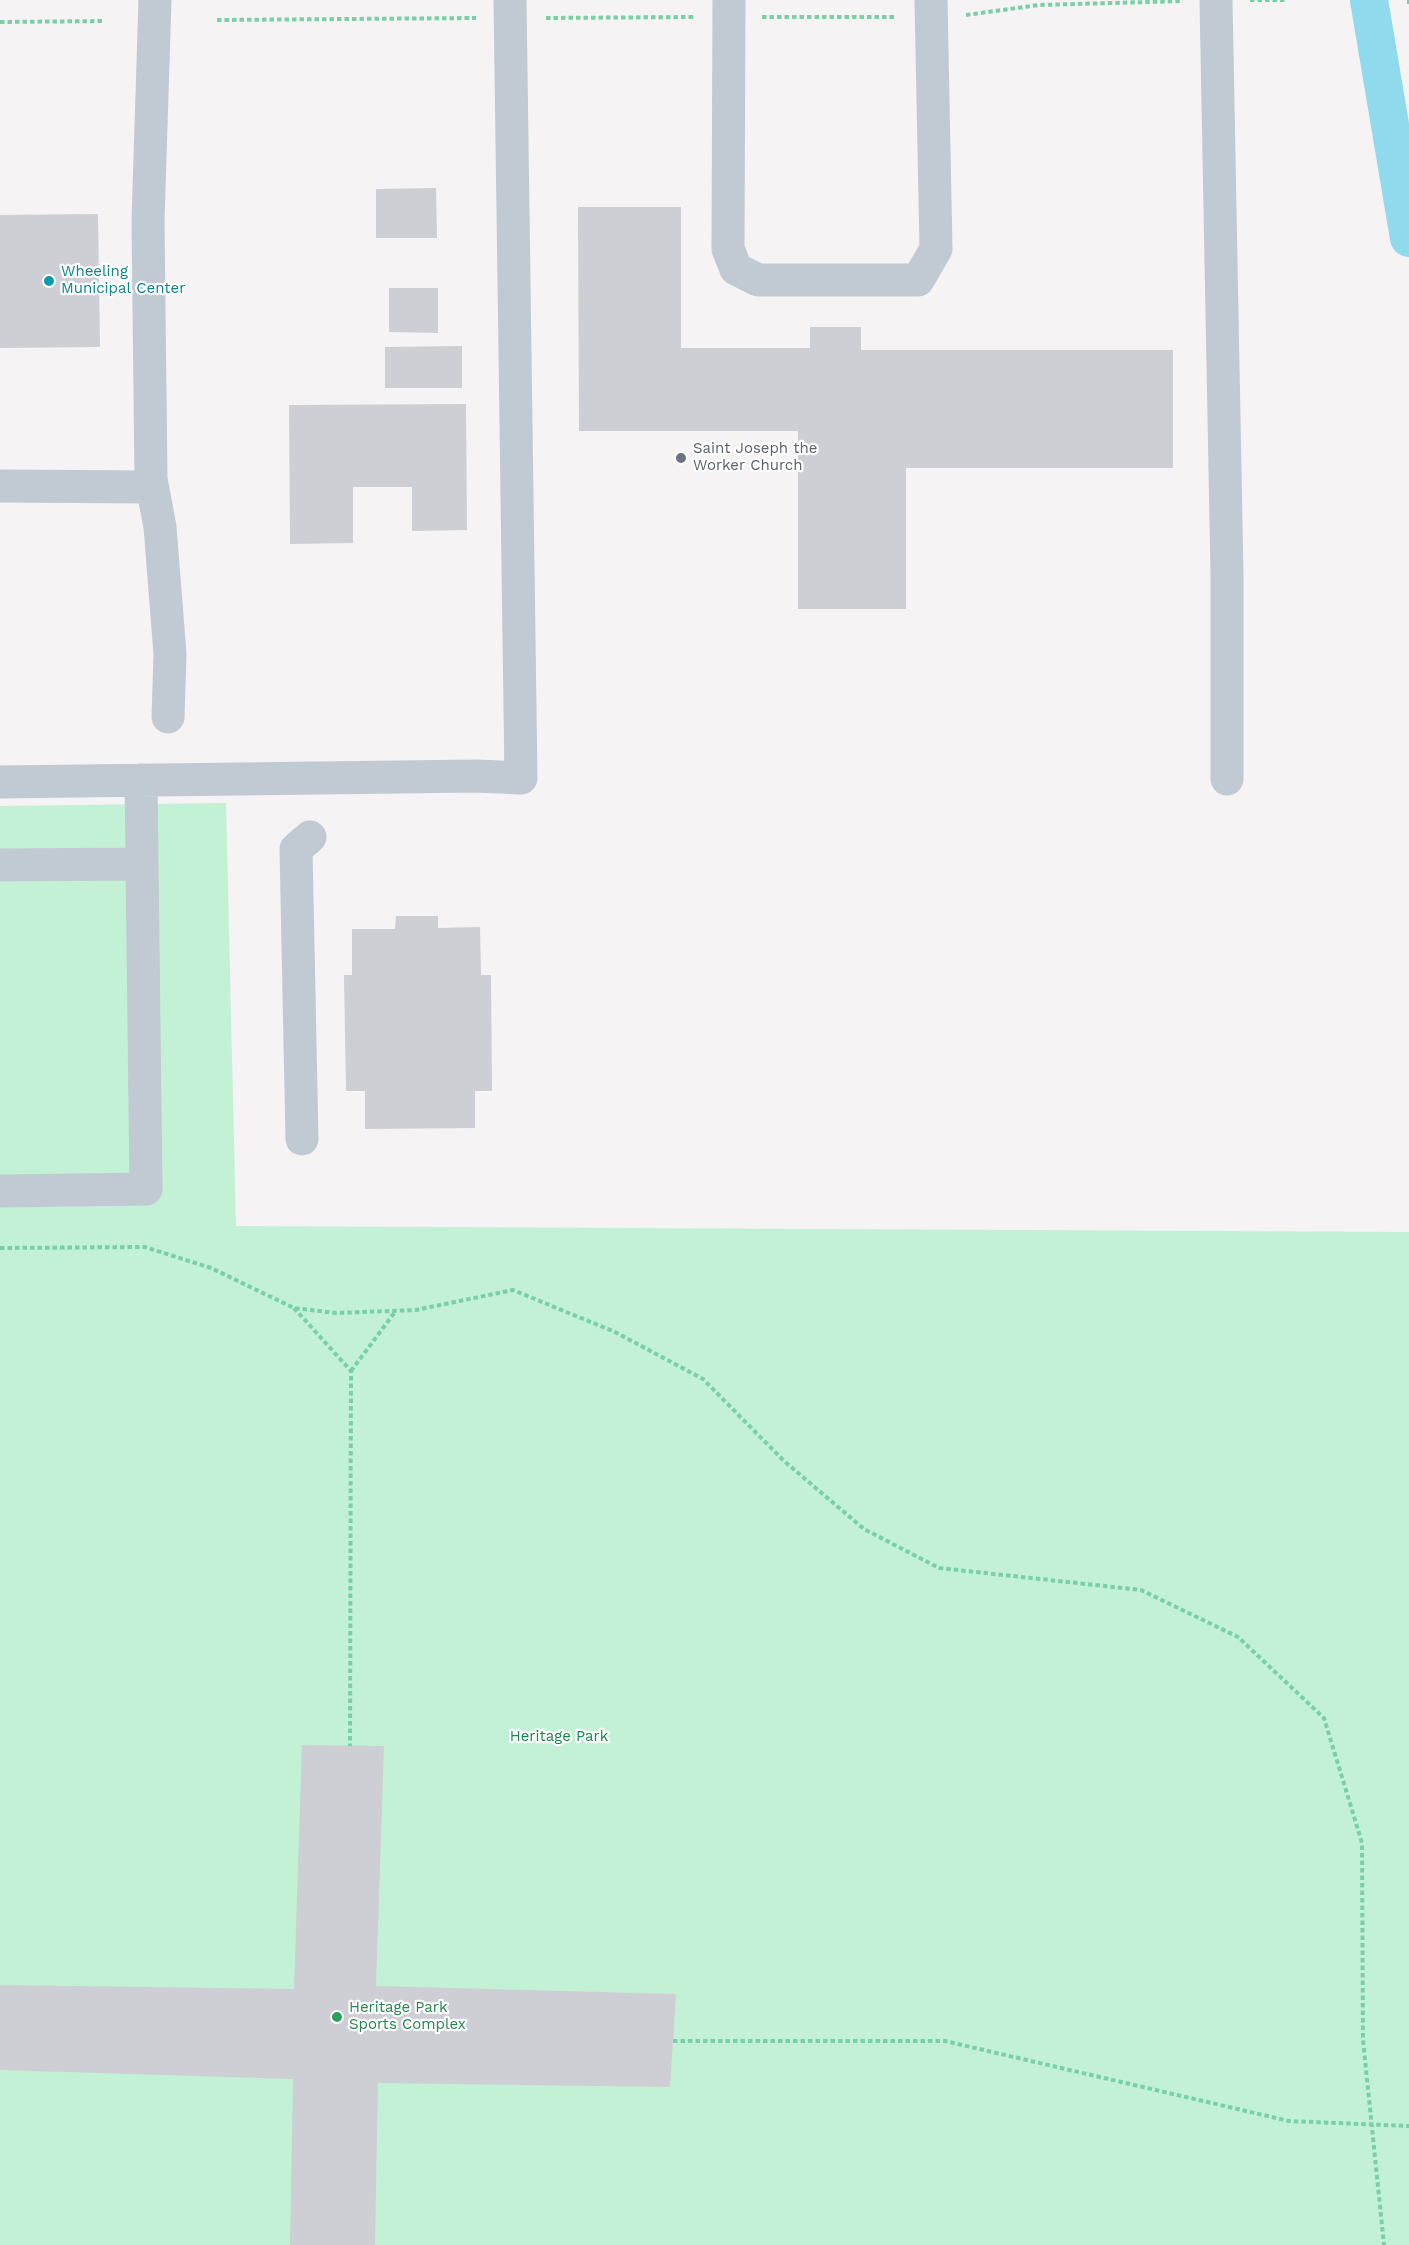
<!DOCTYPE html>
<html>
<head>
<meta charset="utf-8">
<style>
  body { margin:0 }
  canvas { display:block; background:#f5f3f3 }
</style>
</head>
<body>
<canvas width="1409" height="2245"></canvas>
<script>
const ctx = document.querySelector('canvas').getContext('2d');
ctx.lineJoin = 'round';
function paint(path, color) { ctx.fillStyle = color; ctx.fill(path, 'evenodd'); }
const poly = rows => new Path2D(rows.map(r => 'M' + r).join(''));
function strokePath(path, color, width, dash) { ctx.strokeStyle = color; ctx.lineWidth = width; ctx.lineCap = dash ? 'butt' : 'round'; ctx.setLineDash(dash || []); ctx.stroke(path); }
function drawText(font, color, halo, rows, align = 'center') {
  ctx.font = font + ' "Work Sans",sans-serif'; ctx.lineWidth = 4.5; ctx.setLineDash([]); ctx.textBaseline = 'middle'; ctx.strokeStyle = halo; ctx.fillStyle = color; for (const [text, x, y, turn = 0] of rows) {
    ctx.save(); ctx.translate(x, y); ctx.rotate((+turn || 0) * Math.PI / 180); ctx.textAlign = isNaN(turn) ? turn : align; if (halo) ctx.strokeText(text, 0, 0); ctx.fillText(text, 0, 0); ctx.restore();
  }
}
const green = poly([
  [226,803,236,1226,1409,1232,1409,2245,0,2245,0,806]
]);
const canal = poly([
  [1369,0,1409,238]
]);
const building = poly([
  [436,188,437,238,376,238,376,189],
  [578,207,681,207,681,348,810,348,810,327,861,327,861,350,1173,350,1173,468,906,468,906,609,798,609,798,431,579,431],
  [98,214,100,347,0,348,0,215],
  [389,288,438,288,438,333,389,332],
  [462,346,462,388,385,388,385,347],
  [466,404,467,530,412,531,412,487,353,487,353,543,290,544,289,405],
  [396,916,438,916,438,928,480,927,481,975,491,975,492,1091,475,1091,475,1128,365,1129,365,1091,346,1091,344,975,352,975,352,929,395,929],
  [302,1745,384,1746,376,1986,676,1994,670,2087,378,2083,375,2245,290,2245,293,2079,0,2070,0,1985,294,1989]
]);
const path = poly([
  [1250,0,1286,0],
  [1407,2,1409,2],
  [966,15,1039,5,1183,1],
  [762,17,896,17],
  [546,18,695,17],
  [217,20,476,18],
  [0,22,104,21],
  [0,1248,145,1247,211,1268,294,1308,336,1313,416,1310,513,1290,615,1332,703,1379,784,1461,864,1529,939,1568,1141,1590,1238,1637,1324,1718,1362,1843,1363,2040,1384,2245],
  [294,1308,351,1371,350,1746],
  [351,1371,395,1312],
  [673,2041,945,2041,1289,2121,1409,2126]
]);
const minor = poly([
  [155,0,148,221,151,479,160,527,170,654,168,717],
  [729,0,728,249,736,269,758,280,918,280,936,249,931,0],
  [1216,0,1227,574,1227,779],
  [0,486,152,487],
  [0,782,477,776,521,778,510,0],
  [0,865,142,864],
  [302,1139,296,849,310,837],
  [0,1191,146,1189,141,780]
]);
const markers = [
  [49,281,6,"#0f9aa8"],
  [681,458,6,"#6b7280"],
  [337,2017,6,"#2e9e5b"]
];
const cultureNames = [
  ["Wheeling",61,272],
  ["Municipal Center",61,289]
];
const worshipNames = [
  ["Saint Joseph the",693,449],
  ["Worker Church",693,466]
];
const parkNames = [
  ["Heritage Park",559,1737]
];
const leisureNames = [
  ["Heritage Park",349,2008],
  ["Sports Complex",349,2025]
];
paint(green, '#c3f1d5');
strokePath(canal, '#90daee', 38);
paint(building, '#cdcfd5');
strokePath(path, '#7ad0a6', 4, [4.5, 3]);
strokePath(minor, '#c1cad2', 33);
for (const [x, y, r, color] of markers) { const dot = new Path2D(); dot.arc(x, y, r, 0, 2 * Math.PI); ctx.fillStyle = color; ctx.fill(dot); strokePath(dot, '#fff', 2); }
drawText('15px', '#0d838f', '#fff', cultureNames, 'left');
drawText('15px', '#5b616d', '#fff', worshipNames, 'left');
drawText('15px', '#17864f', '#fff', parkNames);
drawText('15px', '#27864d', '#fff', leisureNames, 'left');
</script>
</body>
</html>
